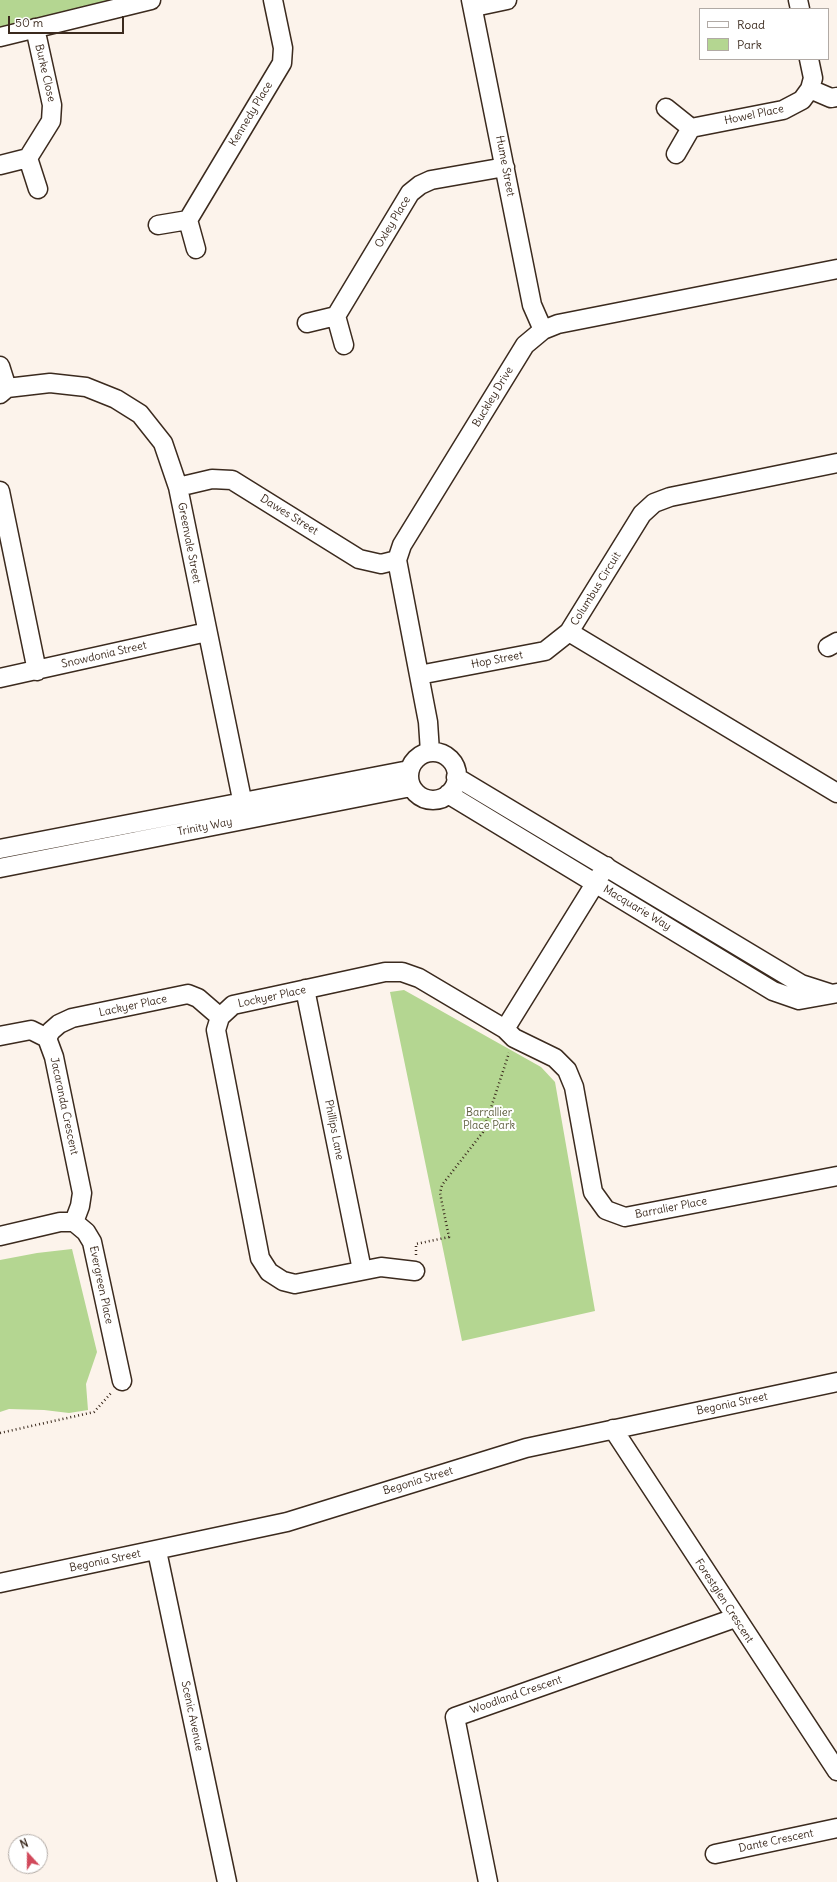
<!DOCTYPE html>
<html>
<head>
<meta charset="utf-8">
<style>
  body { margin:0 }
  #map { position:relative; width:837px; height:1882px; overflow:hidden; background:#fcf3eb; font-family:Delius,sans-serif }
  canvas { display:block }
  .legend { position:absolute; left:699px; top:8px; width:130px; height:52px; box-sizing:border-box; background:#fff; border:1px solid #b1aaa5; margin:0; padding:5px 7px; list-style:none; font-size:12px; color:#3b2a1e }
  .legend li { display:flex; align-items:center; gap:8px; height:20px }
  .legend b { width:20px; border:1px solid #b1aaa5 }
  .north { position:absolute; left:8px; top:1834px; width:40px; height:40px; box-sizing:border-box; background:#fff; border:1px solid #b1aaa5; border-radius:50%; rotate:339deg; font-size:11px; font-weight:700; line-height:16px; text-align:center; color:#3b2a1e }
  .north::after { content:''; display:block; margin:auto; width:14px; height:18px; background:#d1495b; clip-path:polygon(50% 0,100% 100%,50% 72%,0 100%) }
  .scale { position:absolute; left:8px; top:16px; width:116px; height:18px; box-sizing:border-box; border:2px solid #3b2a1e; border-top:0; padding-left:5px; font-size:12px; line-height:14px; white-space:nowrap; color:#3b2a1e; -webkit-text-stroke:3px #fff; paint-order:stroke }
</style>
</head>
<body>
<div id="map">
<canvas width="837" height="1882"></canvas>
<ul class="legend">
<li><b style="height:5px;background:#fff"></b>Road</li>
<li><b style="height:11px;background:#b4d691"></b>Park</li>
</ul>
<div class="north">N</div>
<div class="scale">50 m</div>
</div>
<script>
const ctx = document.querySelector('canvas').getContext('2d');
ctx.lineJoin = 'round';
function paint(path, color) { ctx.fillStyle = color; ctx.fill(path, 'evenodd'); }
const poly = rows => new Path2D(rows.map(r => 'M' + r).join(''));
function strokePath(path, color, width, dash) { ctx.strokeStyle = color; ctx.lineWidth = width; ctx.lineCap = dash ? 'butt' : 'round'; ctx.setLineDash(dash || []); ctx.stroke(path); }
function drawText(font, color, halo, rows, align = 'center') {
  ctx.font = font + ' Delius,sans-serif'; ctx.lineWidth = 4; ctx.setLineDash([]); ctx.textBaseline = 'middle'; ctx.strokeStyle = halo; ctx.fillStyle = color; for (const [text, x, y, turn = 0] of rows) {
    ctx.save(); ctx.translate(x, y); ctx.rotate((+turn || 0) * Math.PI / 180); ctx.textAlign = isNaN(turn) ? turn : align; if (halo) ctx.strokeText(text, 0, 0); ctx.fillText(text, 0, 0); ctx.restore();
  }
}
const green = poly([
  [0,0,110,0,0,27],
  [404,990,541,1067,555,1082,595,1311,462,1341,390,992],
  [72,1249,97,1352,86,1384,88,1410,69,1413,44,1410,9,1409,0,1412,0,1260,37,1253]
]);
const path = poly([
  [416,1255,416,1244,449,1237,440,1193,442,1185,483,1132,509,1053],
  [0,1433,94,1412,112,1392]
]);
const minor = poly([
  [471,0,532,305,543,330],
  [798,0,800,9],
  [474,7,507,0],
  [0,37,151,0],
  [810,89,831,98,837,97],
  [666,108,691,128,676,154],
  [691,128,783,110,802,100,810,89,813,78,809,59],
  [28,158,51,121,52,105,35,28],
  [0,165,28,158,38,189],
  [188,220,282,63,283,48,273,0],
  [158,225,188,220,196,249],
  [336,316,410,193,420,185,431,180,505,167],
  [307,323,336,316,344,345],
  [0,366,7,388],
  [0,394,7,388,50,383,86,387,116,399,140,414,163,443,178,487,246,819],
  [837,463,670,497,654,503,642,514,569,632,837,793],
  [178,487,212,479,232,480,359,559,381,564,397,560],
  [0,491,37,671],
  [828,647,837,642],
  [419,675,545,651,569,632],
  [0,678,207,632],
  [430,752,428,722,397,560,402,545,525,345,543,330,558,324,837,269],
  '409 776a24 24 0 1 1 48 0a24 24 0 1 1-48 0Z',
  [456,777,801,984,829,993],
  [448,794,773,991,799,1000,837,993],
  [0,849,409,770],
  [0,868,411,787],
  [305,989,362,1270],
  [505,1029,514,1038,555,1058,567,1070,574,1087,593,1192,606,1210,625,1217,837,1176],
  [0,1036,31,1030,47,1038,54,1057,82,1193,80,1206,74,1222],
  [47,1038,51,1031,59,1024,72,1018,188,994,198,998,220,1017],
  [0,1236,60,1222,74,1222,86,1232,92,1242,122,1381],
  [415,1271,381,1267,295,1284,283,1281,269,1272,260,1258,216,1030,220,1017,233,1005,385,972,402,972,419,978,505,1029,606,866],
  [613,1429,837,1771],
  [157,1551,227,1882],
  [0,1583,287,1522,526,1448,837,1382],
  [715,1854,837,1828],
  [488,1882,455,1717,735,1618]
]);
const streetNames = [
  ["Burke Close",45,73,77],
  ["Kennedy Place",251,114,-59],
  ["Howel Place",754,115,-12],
  ["Hume Street",505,166,79],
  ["Oxley Place",393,222,-59],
  ["Buckley Drive",493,397,-59],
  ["Dawes Street",289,515,32],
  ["Greenvale Street",189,543,79],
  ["Columbus Circuit",596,589,-58],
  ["Snowdonia Street",104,655,-13],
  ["Hop Street",497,660,-11],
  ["Trinity Way",205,827,-11],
  ["Macquarie Way",637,908,31],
  ["Lockyer Place",272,997,-12],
  ["Lackyer Place",133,1006,-12],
  ["Jacaranda Crescent",64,1106,78],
  ["Phillips Lane",334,1130,79],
  ["Barralier Place",671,1208,-11],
  ["Evergreen Place",101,1285,78],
  ["Begonia Street",732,1404,-12],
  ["Begonia Street",418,1481,-17],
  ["Begonia Street",105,1561,-12],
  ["Forestglen Crescent",724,1601,57],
  ["Woodland Crescent",516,1695,-19],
  ["Scenic Avenue",192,1716,78],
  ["Dante Crescent",776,1841,-12]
];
const parkNames = [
  ["Barrallier",489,1113],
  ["Place Park",489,1126]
];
paint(green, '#b4d691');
strokePath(minor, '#3b2a1e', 21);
strokePath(path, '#3b2a1e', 2.5, [1, 3]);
strokePath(minor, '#fff', 18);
drawText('11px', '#3b2a1e', '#fff', streetNames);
drawText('11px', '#5f5e40', '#fff', parkNames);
</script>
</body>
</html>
